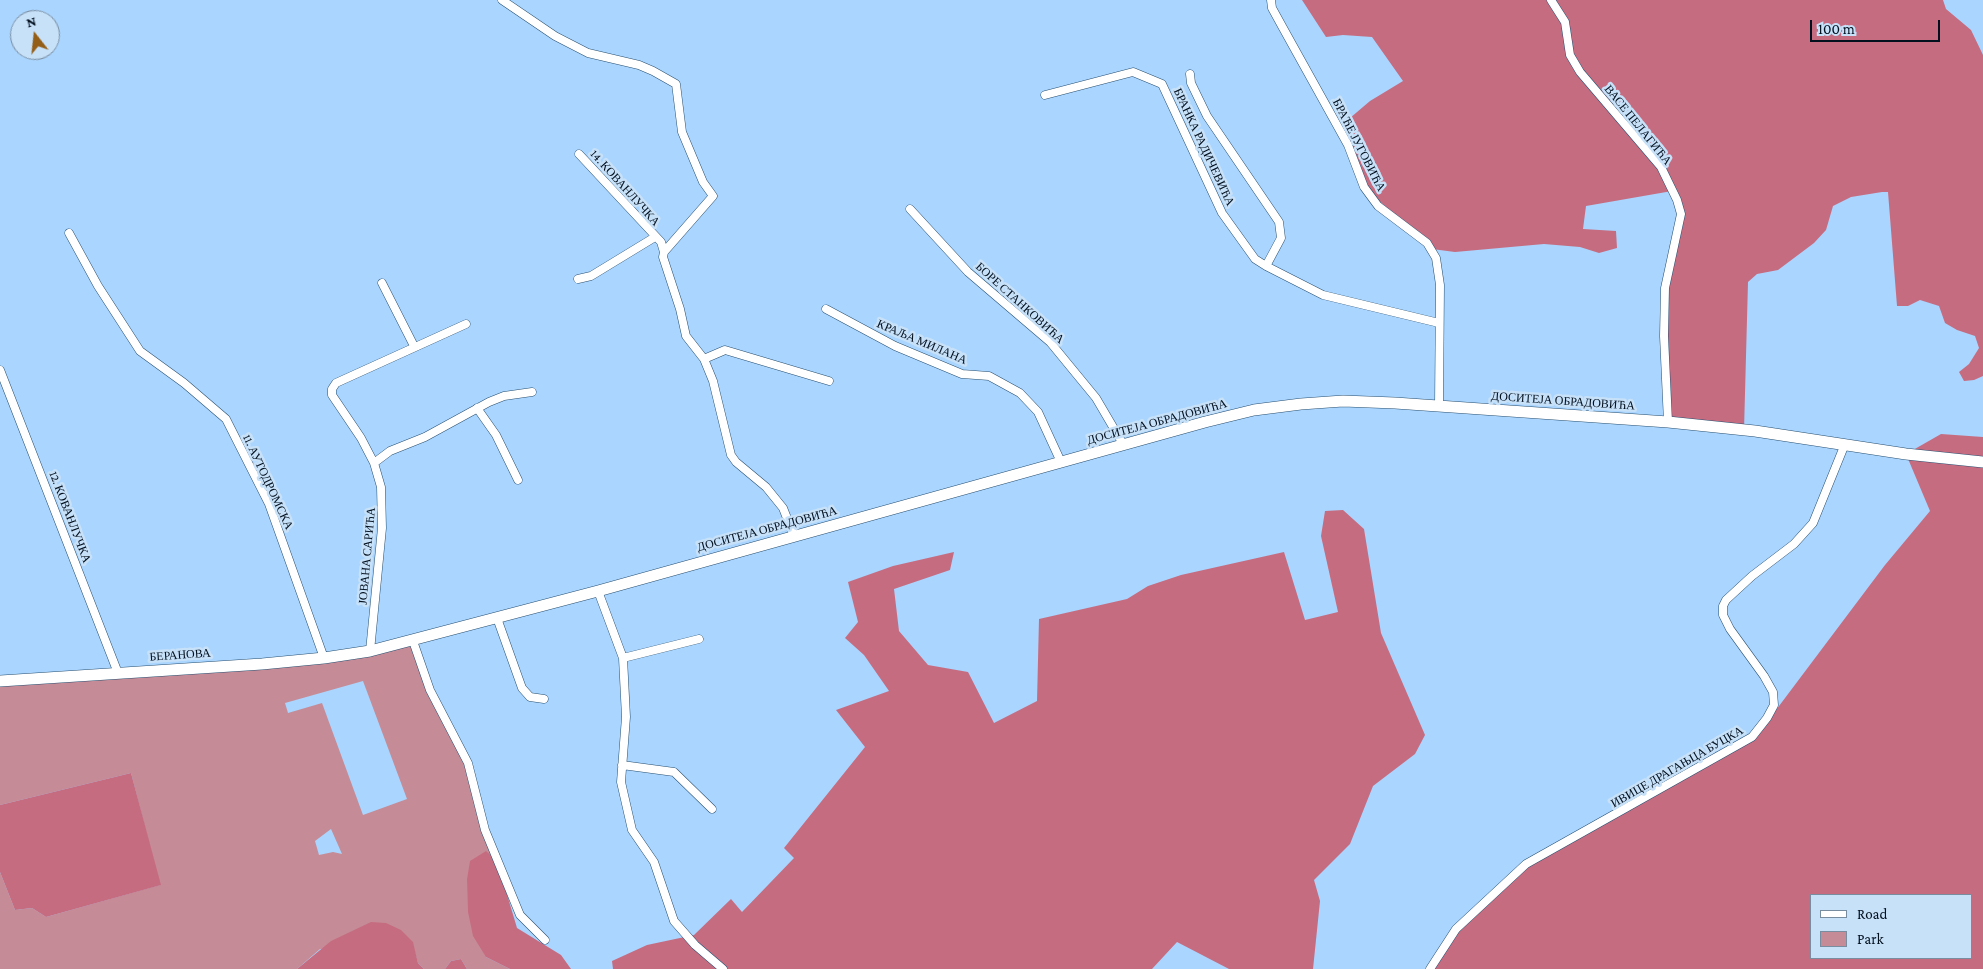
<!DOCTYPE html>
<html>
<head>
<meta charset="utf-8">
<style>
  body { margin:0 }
  #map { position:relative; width:1983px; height:969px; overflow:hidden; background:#aad5fe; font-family:"Crimson Pro",serif }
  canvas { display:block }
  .legend { position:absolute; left:1810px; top:894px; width:162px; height:65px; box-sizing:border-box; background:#c7e1f9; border:1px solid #798da1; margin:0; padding:6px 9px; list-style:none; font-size:15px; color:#03101e }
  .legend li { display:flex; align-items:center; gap:10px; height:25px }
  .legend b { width:25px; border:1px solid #798da1 }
  .north { position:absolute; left:10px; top:10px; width:50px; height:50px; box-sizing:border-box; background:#c7e1f9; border:1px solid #798da1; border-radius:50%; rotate:344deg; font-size:14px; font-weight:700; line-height:20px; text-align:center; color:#03101e }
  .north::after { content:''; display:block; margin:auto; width:18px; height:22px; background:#955e17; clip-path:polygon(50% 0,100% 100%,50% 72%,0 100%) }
  .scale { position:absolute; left:1810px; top:20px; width:130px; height:22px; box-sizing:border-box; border:2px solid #03101e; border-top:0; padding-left:6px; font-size:15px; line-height:18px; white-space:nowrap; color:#03101e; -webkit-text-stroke:4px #c7e1f9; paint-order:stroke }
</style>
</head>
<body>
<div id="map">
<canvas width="1983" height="969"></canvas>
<ul class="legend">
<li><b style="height:6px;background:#fff"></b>Road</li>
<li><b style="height:14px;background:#c58c97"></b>Park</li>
</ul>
<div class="north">N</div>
<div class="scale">100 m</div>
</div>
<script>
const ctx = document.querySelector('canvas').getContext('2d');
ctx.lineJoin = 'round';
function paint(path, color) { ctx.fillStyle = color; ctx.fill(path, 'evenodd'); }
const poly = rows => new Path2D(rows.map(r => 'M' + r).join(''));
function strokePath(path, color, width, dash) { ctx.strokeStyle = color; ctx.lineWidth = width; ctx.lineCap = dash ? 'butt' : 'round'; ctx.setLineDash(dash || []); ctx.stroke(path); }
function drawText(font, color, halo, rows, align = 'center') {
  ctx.font = font + ' "Crimson Pro",serif'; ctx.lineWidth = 5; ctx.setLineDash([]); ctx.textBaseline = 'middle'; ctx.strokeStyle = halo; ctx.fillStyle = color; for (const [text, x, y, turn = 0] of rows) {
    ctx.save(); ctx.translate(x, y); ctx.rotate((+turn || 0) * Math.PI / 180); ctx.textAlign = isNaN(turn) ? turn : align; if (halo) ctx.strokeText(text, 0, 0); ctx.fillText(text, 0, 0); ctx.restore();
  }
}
const green = poly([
  [413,641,430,690,468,763,493,847,486,957,510,969,467,969,461,959,451,961,445,969,424,969,418,963,412,942,320,949,297,969,0,969,0,872,15,910,32,908,46,917,160,885,131,773,0,805,0,681,262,664],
  [363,681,407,799,363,815,322,703,288,713,285,703],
  [331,829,342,854,333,852,319,855,315,841]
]);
const forest = poly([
  [1302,0,1943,0,1946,9,1971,30,1983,55,1983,376,1974,380,1964,381,1959,372,1969,364,1979,348,1975,336,1957,330,1945,323,1939,306,1920,300,1908,306,1897,306,1888,192,1882,192,1851,197,1833,206,1826,230,1814,243,1778,270,1757,274,1748,282,1744,430,1668,422,1665,288,1681,214,1672,191,1586,206,1583,229,1616,231,1617,248,1599,253,1580,247,1544,244,1455,252,1432,249,1364,187,1348,145,1350,118,1370,101,1403,81,1372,37,1343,35,1326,37],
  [1941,434,1983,437,1983,969,1430,969,1456,929,1521,869,1752,737,1776,710,1885,565,1930,511,1906,454],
  [1812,895,1972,895,1972,958,1812,958],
  [1343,510,1364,529,1381,633,1425,735,1415,754,1373,786,1350,844,1314,880,1320,901,1313,969,1229,969,1177,942,1152,969,613,969,612,961,647,945,694,935,731,899,742,912,794,858,784,848,865,747,836,710,889,691,864,655,845,638,858,622,848,582,893,566,954,552,950,570,894,589,899,631,928,665,968,672,994,723,1037,701,1039,619,1127,599,1148,586,1181,575,1284,552,1305,620,1338,612,1321,536,1325,511],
  [131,773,161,885,46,917,32,908,15,910,0,872,0,805],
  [486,851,497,861,517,928,561,955,571,969,510,969,486,957,473,936,468,912,467,879,470,861],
  [371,922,386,923,401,930,413,942,418,963,424,969,297,969,331,941],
  [461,959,467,969,445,969,451,961]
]);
const minor = poly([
  [502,0,555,36,588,53,639,65,653,71,676,84,682,132,703,182,713,196,664,252,663,257,680,309,686,336,704,359,713,381,731,455,736,462,766,487,783,508,794,536],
  [1271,0,1272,8,1283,28,1348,145,1364,187,1378,206,1427,243,1436,258,1440,285,1439,406],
  [1551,0,1565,22,1570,55,1580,72,1661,167,1677,200,1681,214,1665,288,1664,336,1668,422],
  [1190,74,1191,83,1207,116,1279,222,1281,238,1266,266,1323,295,1439,323],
  [1045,95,1133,72,1162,84,1222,213,1255,259,1266,266],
  [579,154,661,242,664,252],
  [910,209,968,272,1050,342,1096,398,1123,444],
  [69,233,98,286,140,351,184,383,226,419,269,504,324,658],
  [578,279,591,276,655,237],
  [382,283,414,346],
  [826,309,895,346,962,374,989,376,1020,393,1038,412,1061,462],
  [704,359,725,350,829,381],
  [0,370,118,673],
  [477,408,496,435,518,480],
  [374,463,390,451,425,437,489,402,504,396,532,392],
  [598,591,623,658,626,717,621,782,632,830,654,862,674,921,695,945,723,969],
  [497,618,522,688,530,697,544,699],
  [413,641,430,690,468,763,485,830,520,915,545,940],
  [370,651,382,528,381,487,374,463,361,438,332,395,332,389,336,383,466,324],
  [623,658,699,639],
  [622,765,674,772,712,809],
  [1430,969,1456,929,1526,864,1752,737,1767,718,1774,705,1773,692,1764,676,1730,629,1723,615,1723,606,1726,600,1752,576,1794,544,1813,523,1845,444]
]);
const secondary = poly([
  [0,681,262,664,324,658,370,651,598,591,1205,422,1254,410,1301,404,1343,401,1395,403,1668,422,1755,431,1906,454,1983,462]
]);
const streetNames = [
  ["ВАСЕ ПЕЛАГИЋА",1638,125,51],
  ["БРАЋЕ ЈУГОВИЋА",1359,145,63],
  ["БРАНКА РАДИЧЕВИЋА",1204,147,65],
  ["14. КОВАНЛУЧКА",625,188,48],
  ["БОРЕ СТАНКОВИЋА",1020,303,42],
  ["КРАЉА МИЛАНА",922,342,23],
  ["ДОСИТЕЈА ОБРАДОВИЋА",1563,401,4],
  ["ДОСИТЕЈА ОБРАДОВИЋА",1157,422,-15],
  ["11. АУТОДРОМСКА",268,482,65],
  ["12. КОВАНЛУЧКА",70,517,69],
  ["ДОСИТЕЈА ОБРАДОВИЋА",767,529,-15],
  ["ЈОВАНА САРИЋА",367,556,-85],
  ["БЕРАНОВА",180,655,-4],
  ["ИВИЦЕ ДРАГАЊЦА БУЦКА",1677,767,-30]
];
paint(green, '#c58c97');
paint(forest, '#c66c80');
strokePath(minor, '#274f71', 9);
strokePath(secondary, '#274f71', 12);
strokePath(minor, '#fff', 8);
strokePath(secondary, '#fff', 11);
drawText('12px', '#03101e', '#c7e1f9', streetNames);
</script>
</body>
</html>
